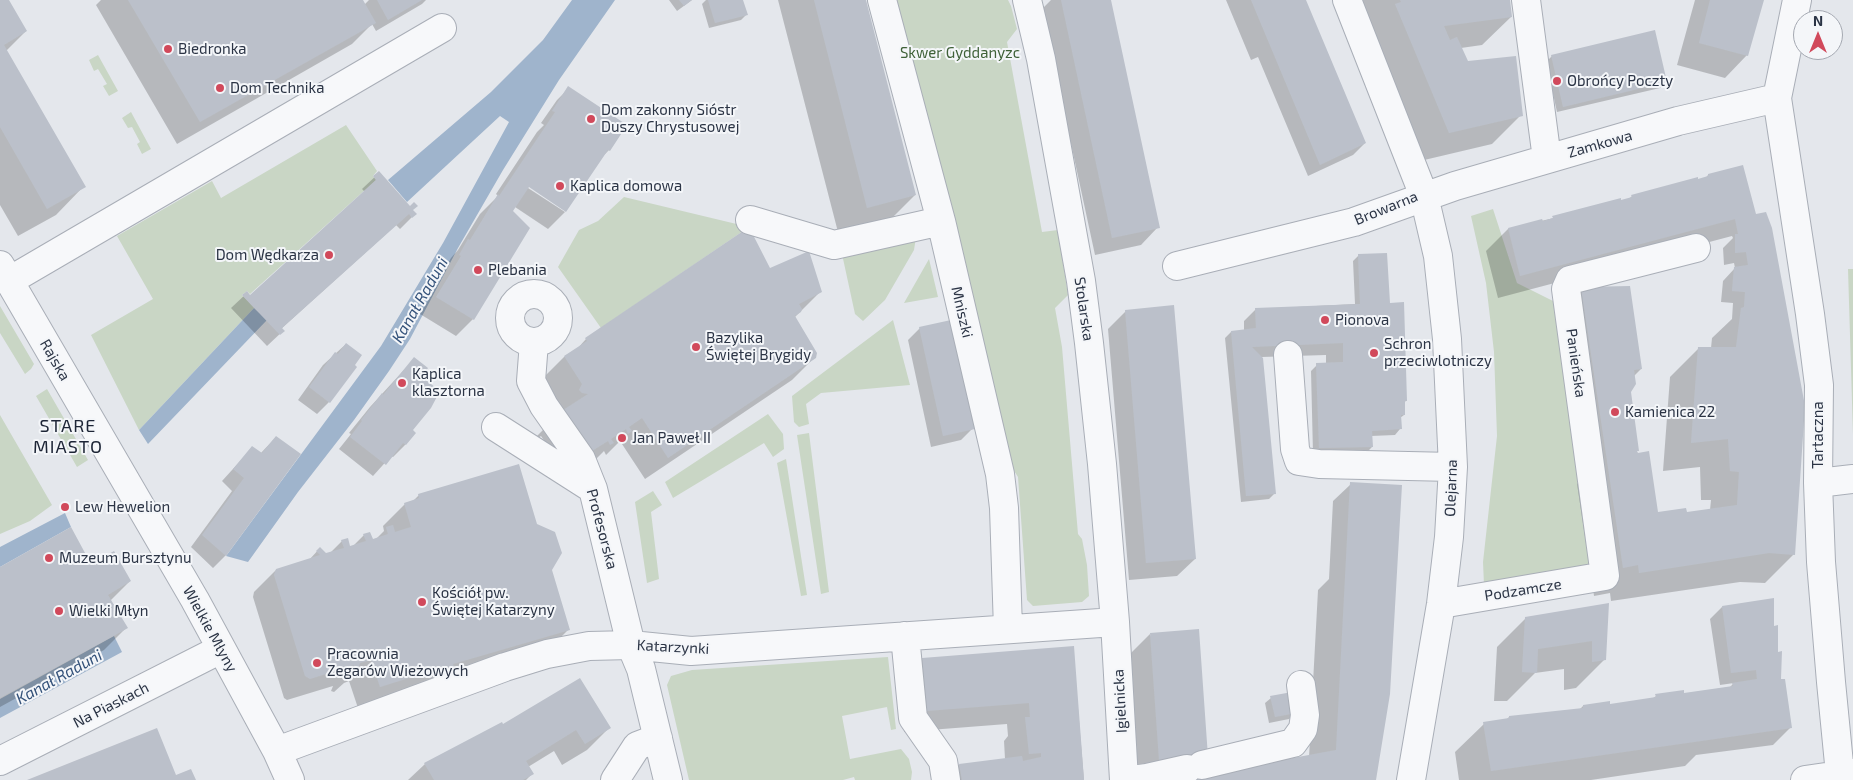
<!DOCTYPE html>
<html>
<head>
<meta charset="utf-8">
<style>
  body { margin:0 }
  #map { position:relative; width:1853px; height:780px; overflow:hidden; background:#e4e7ec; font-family:"Exo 2",sans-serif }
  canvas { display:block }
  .north { position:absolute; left:1793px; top:10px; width:50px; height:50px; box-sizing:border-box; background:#f4f6f9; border:1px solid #a4a8b1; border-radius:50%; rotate:0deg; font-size:14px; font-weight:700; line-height:20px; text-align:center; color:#2b3445 }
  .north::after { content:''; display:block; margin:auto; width:18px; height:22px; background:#d1495b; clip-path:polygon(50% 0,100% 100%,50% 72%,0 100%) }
</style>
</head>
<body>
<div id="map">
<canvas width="1853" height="780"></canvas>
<div class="north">N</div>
</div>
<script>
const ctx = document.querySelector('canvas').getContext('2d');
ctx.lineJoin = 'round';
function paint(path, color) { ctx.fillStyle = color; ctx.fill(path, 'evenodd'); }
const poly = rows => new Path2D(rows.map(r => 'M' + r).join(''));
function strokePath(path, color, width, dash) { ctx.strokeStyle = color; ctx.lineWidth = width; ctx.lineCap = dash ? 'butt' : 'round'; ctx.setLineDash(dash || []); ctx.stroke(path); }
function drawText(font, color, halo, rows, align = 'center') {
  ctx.font = font + ' "Exo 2",sans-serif'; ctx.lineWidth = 4; ctx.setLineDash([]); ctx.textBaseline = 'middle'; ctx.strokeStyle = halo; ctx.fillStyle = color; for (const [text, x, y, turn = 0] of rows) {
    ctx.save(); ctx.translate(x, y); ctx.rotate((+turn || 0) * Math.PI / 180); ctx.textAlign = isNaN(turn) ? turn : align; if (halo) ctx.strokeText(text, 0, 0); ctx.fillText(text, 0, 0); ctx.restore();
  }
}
const green = poly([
  [897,0,1008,0,1011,6,1017,29,1007,42,1042,232,1058,230,1068,295,1055,308,1062,347,1078,534,1082,539,1087,565,1089,596,1082,602,1033,606,1027,600,1018,477,1011,466,961,246],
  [98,55,118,91,109,96,103,86,107,84,98,69,94,71,89,60],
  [131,112,151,149,142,154,137,144,140,142,132,127,128,128,122,118],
  [346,125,377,171,373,176,376,180,250,294,247,291,242,295,254,308,139,430,91,335,153,299,117,236,212,181,221,198],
  [624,197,749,227,601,328,558,267,579,230,598,221],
  [1493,209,1517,283,1557,303,1591,566,1484,585,1483,562,1497,436,1494,352,1486,283,1471,216],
  [916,237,914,250,885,300,863,321,855,314,842,254],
  [929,259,938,297,904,303],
  [1848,269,1853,269,1853,435],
  [0,306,34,364,31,369,25,374,0,333],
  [893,320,910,385,821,393,806,404,809,424,799,427,794,422,792,396],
  [47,389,88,460,77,467,36,396],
  [768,414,783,434,784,449,773,457,764,443,673,498,665,482],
  [0,415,52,505,30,521,0,534],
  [809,433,829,592,821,594,797,435],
  [786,459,807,595,801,596,777,463],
  [653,491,662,505,651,512,659,579,647,583,635,502],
  [888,657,896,729,891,730,887,707,842,716,850,759,901,749,909,759,912,772,911,780,855,780,854,777,843,780,689,780,667,685,671,676,692,670]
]);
const water = poly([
  [572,0,615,0,559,80,503,170,458,248,410,339,389,371,354,420,298,492,248,562,226,556,381,346,443,243,509,122,500,116,407,202,388,180,491,92,543,40],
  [254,308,267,320,148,444,139,430],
  [65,513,71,527,0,567,0,547],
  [114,636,122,652,0,718,0,699]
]);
const shadow = poly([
  [0,0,8,0,26,31,6,51,84,186,56,215,18,236,0,205],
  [101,0,361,0,364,5,369,0,426,0,422,4,376,31,372,24,352,44,177,144,96,5],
  [669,0,692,0,677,11],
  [706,0,741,0,747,14,741,20,709,28,702,4],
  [778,0,864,0,915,195,886,224,839,236],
  [1051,0,1109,0,1158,227,1141,245,1095,255,1042,9],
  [1226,0,1304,0,1365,143,1353,155,1308,176,1258,57,1251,60],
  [1352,0,1509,0,1511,17,1482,45,1461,48,1467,62,1521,115,1492,144,1420,161],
  [1695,0,1763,0,1747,55,1725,78,1677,65],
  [1552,56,1665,82,1660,88,1557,112,1546,62],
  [569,88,609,150,600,159,528,185,528,188,565,212,548,229,515,207,512,211,473,319,456,336,420,314,444,274,442,273,451,258,458,250,480,214,498,196,496,194,537,132,544,125,541,123,557,100],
  [1742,166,1794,554,1765,583,1740,582,1611,601,1610,593,1594,596,1577,484,1594,467,1564,306,1582,289,1641,369,1633,377,1630,392,1638,450,1635,453,1657,514,1686,514,1710,510,1711,500,1701,500,1700,467,1663,471,1670,377,1699,348,1711,348,1712,338,1732,319,1733,303,1721,302,1723,281,1735,268,1734,263,1724,265,1723,248,1733,238,1732,236,1498,298,1486,251,1508,229,1628,200,1632,196,1697,181,1705,179,1708,175],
  [379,173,415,214,400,229,396,225,281,329,283,331,267,346,231,308,247,293,250,297,365,192,362,189],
  [1359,255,1388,304,1406,401,1403,403,1404,415,1400,418,1400,429,1395,435,1371,436,1372,447,1366,453,1313,454,1311,371,1317,365,1326,364,1326,355,1262,357,1275,493,1269,499,1241,502,1225,338,1231,332,1244,330,1244,321,1256,309,1355,304,1353,261],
  [770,269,821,291,795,317,815,357,792,380,645,479,620,441,606,455,604,451,590,465,566,474,541,436,537,439,536,437,558,415,542,379,564,357,577,349,586,339],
  [1126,311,1195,559,1177,576,1129,580,1108,329],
  [920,328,973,428,961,440,931,447,908,340],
  [346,344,329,402,317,414,298,400,323,365],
  [414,359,420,377,411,430,414,433,405,445,393,457,391,456,373,476,339,449,351,434,349,433,370,407],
  [276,437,299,455,225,556,213,568,191,547,232,491,222,481,252,448,260,454],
  [1351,484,1375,780,1137,780,1128,656,1150,634,1202,777,1309,757,1318,590,1329,579,1333,501],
  [419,495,550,570,568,630,546,652,358,708,349,681,344,683,334,692,331,691,333,686,287,700,284,698,253,597,254,592,276,570,309,560,320,548,326,554,330,553,342,541,349,547,353,546,364,535,372,541,376,539,384,531,383,526,405,504,412,502],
  [90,565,130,581,110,601,126,628,104,650,0,707,0,568],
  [1608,604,1605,659,1576,688,1564,690,1564,669,1535,673,1507,701,1494,701,1497,647,1526,618],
  [1722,607,1772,627,1780,679,1791,727,1773,745,1696,755,1685,766,1591,780,1459,780,1455,752,1484,724,1506,720,1509,717,1580,709,1583,706,1609,705,1652,699,1656,696,1683,694,1730,687,1734,683,1720,685,1710,619],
  [1073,648,1084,780,955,780,953,771,959,765,1005,759,1004,741,1008,736,1007,724,904,732,901,681,923,659],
  [1271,698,1295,713,1289,719,1269,723,1265,703],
  [502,724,609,728,587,750,562,765,554,751,528,767,532,774,526,780,408,780,425,764]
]);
const building = poly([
  [0,0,9,0,27,31,4,45,86,187,47,209,0,127],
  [128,0,363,0,376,23,200,122],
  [377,0,422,0,388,20],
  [679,0,692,0,684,6],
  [708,0,743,0,748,15,715,23],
  [814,0,866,0,916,195,867,208],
  [1061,0,1111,0,1160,228,1112,238],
  [1251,0,1306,0,1366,143,1320,165],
  [1400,0,1510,0,1512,17,1444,26,1450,40,1457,37,1468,61,1516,56,1523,116,1449,133,1395,4,1401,2],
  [1710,0,1764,0,1748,56,1699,43],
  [1655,30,1667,82,1563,107,1551,55],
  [568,86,627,125,610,151,608,150,566,212,529,187,513,211,530,228,474,320,436,297,461,256,459,255,468,239,470,240,498,194,499,196,555,112,552,111],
  [1743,165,1756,214,1766,212,1772,228,1805,406,1795,555,1769,553,1639,573,1638,565,1623,568,1581,287,1630,286,1642,369,1634,370,1636,384,1631,392,1639,451,1637,451,1638,453,1649,451,1658,512,1686,508,1687,512,1737,505,1739,472,1730,471,1728,439,1691,443,1698,347,1736,347,1741,308,1744,307,1745,292,1732,291,1734,267,1748,265,1746,252,1735,253,1735,234,1738,234,1735,219,1520,276,1508,228,1542,219,1543,221,1553,218,1552,216,1621,198,1621,200,1632,197,1631,195,1698,177,1698,179,1708,176,1708,174],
  [379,171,410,206,414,202,418,206,413,210,417,214,412,218,409,214,282,328,285,331,280,335,242,295,247,291,250,295,376,180,373,176],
  [749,227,770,268,809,251,822,292,799,304,802,309,801,312,795,316,817,353,816,358,668,458,642,418,629,427,632,431,628,434,626,429,611,439,614,443,610,445,608,441,592,451,557,414,588,394,582,393,579,390,582,384,564,356,587,341,585,338],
  [1387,253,1390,303,1404,302,1407,401,1405,401,1405,415,1401,415,1402,429,1372,431,1373,447,1319,448,1316,363,1343,362,1343,343,1252,347,1263,358,1276,494,1246,496,1231,331,1256,328,1255,308,1360,304,1358,254],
  [1174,305,1196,559,1146,563,1125,310],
  [951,320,975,429,943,436,919,327],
  [346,343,362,355,355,365,357,367,330,403,309,387,335,352,338,354],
  [414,357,428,368,422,377,440,391,431,408,413,430,416,433,406,445,403,443,386,465,350,437,362,421,361,420,382,393,383,395],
  [276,436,301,454,226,556,202,535,244,478,233,469,252,446,262,453],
  [519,464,537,524,555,532,562,553,552,570,570,630,453,664,454,667,429,675,428,672,380,687,371,660,360,663,357,671,353,669,354,665,310,679,305,676,274,575,276,569,320,555,316,551,320,547,326,553,344,548,341,540,348,538,350,546,366,541,363,534,370,532,373,539,388,534,386,527,393,525,395,532,411,527,404,503,419,498,418,494],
  [1350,482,1402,485,1390,694,1376,780,1189,780,1184,759,1159,760,1150,633,1199,629,1208,757,1260,764,1336,750],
  [71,527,91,564,114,551,131,581,108,595,128,628,0,698,0,567],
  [1774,598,1774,626,1778,625,1778,652,1782,651,1781,679,1785,679,1792,728,1491,771,1483,722,1509,718,1509,716,1583,708,1583,705,1610,701,1610,704,1656,697,1655,694,1684,690,1684,693,1733,686,1732,683,1757,679,1756,670,1731,673,1722,606],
  [1609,603,1606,660,1592,662,1592,641,1538,649,1537,673,1522,672,1525,617],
  [1074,646,1084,780,962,780,959,764,1022,756,1023,761,1041,757,1041,753,1029,754,1025,717,1030,717,1029,703,926,711,922,658],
  [580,678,611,728,585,744,576,730,526,761,534,774,523,780,434,780,424,763,502,722,503,724],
  [1292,692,1296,713,1275,717,1270,696],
  [157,728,176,775,191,769,196,780,27,780]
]);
const minor = poly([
  [882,0,941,221,1000,474,1004,508,1008,629],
  [1027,0,1041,59,1081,281,1089,343,1102,464,1115,622,1124,780],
  [1347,0,1424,196,1438,256,1447,339,1453,467,1449,537,1441,604,1411,780],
  [1526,0,1547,159],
  [1797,0,1777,98,1810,314,1819,385,1818,483,1821,562,1831,682,1840,774],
  [750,220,834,245,941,221],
  [0,265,195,600,277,751,290,780],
  [1177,266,1354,222,1455,186,1678,121,1777,98],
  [9,281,442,28],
  '510 318a24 24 0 1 1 48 0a24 24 0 1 1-48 0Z',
  [534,342,531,381,544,406,581,459,593,489,631,645,641,669,668,780],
  [1288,355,1295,449,1299,461,1319,464,1453,467],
  [496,427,593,489],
  [1818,483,1853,479],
  [1441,604,1605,576,1566,289,1570,280,1696,248],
  [905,636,913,718,943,761,946,780],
  [277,751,505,667,547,654,589,646,631,645,691,651,1115,622],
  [0,761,221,649],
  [1202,765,1293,743,1303,729,1305,715,1301,685],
  [615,780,637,746,658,738],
  [1132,780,1147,778,1187,769],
  [1805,780,1853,773]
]);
const markers = [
  [168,49,5,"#d1495b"],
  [1557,81,5,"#d1495b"],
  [220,88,5,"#d1495b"],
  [591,119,5,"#d1495b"],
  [560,186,5,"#d1495b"],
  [329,255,5,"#d1495b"],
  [478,270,5,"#d1495b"],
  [1325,320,5,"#d1495b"],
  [696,347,5,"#d1495b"],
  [1374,353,5,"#d1495b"],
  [402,383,5,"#d1495b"],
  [1615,412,5,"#d1495b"],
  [622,438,5,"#d1495b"],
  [65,507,5,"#d1495b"],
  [49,558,5,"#d1495b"],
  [422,602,5,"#d1495b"],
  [59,611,5,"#d1495b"],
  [317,663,5,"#d1495b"]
];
const poiNames = [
  ["Biedronka",178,49],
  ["Obrońcy Poczty",1567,81],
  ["Dom Technika",230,88],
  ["Dom zakonny Sióstr",601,110],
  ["Duszy Chrystusowej",601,127],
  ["Kaplica domowa",570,186],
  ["Dom Wędkarza",319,255,"right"],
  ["Plebania",488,270],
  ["Pionova",1335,320],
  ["Bazylika",706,338],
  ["Świętej Brygidy",706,355],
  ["Schron",1384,344],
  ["przeciwlotniczy",1384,361],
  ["Kaplica",412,374],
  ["klasztorna",412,391],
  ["Kamienica 22",1625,412],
  ["Jan Paweł II",632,438],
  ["Lew Hewelion",75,507],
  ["Muzeum Bursztynu",59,558],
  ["Kościół pw.",432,593],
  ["Świętej Katarzyny",432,610],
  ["Wielki Młyn",69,611],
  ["Pracownia",327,654],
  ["Zegarów Wieżowych",327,671]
];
const parkNames = [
  ["Skwer Gyddanyzc",960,53]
];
const streetNames = [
  ["Zamkowa",1600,144,-16],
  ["Browarna",1386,208,-22],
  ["Stolarska",1084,309,82],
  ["Mniszki",962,312,77],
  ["Rajska",55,360,60],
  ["Panieńska",1576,363,82],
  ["Tartaczna",1818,435,-90],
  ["Olejarna",1451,488,-88],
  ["Profesorska",602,529,75],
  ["Podzamcze",1523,590,-9],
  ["Wielkie Młyny",210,629,61],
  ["Katarzynki",673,647,3],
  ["Igielnicka",1120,701,-93],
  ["Na Piaskach",111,705,-27]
];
const waterNames = [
  ["Kanał Raduni",420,300,-60],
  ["Kanał Raduni",59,677,-29]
];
const quarterNames = [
  ["STARE",68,426],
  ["MIASTO",68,447]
];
paint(green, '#c9d6c5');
paint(water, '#9fb4cc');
paint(shadow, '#0003');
paint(building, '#bbc0ca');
strokePath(minor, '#a9aeb7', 30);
strokePath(minor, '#f7f8fa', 28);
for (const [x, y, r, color] of markers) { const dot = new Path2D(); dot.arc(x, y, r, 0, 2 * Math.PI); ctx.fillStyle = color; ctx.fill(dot); strokePath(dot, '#f4f6f9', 2); }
drawText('15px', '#2b3445', '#f4f6f9', poiNames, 'left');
drawText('15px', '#3f6138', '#f4f6f9', parkNames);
drawText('15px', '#2b3445', '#f4f6f9', streetNames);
drawText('italic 16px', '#34527a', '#f4f6f9', waterNames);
ctx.letterSpacing = '1px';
drawText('18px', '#1d2536', '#f4f6f9', quarterNames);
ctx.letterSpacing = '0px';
</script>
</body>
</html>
